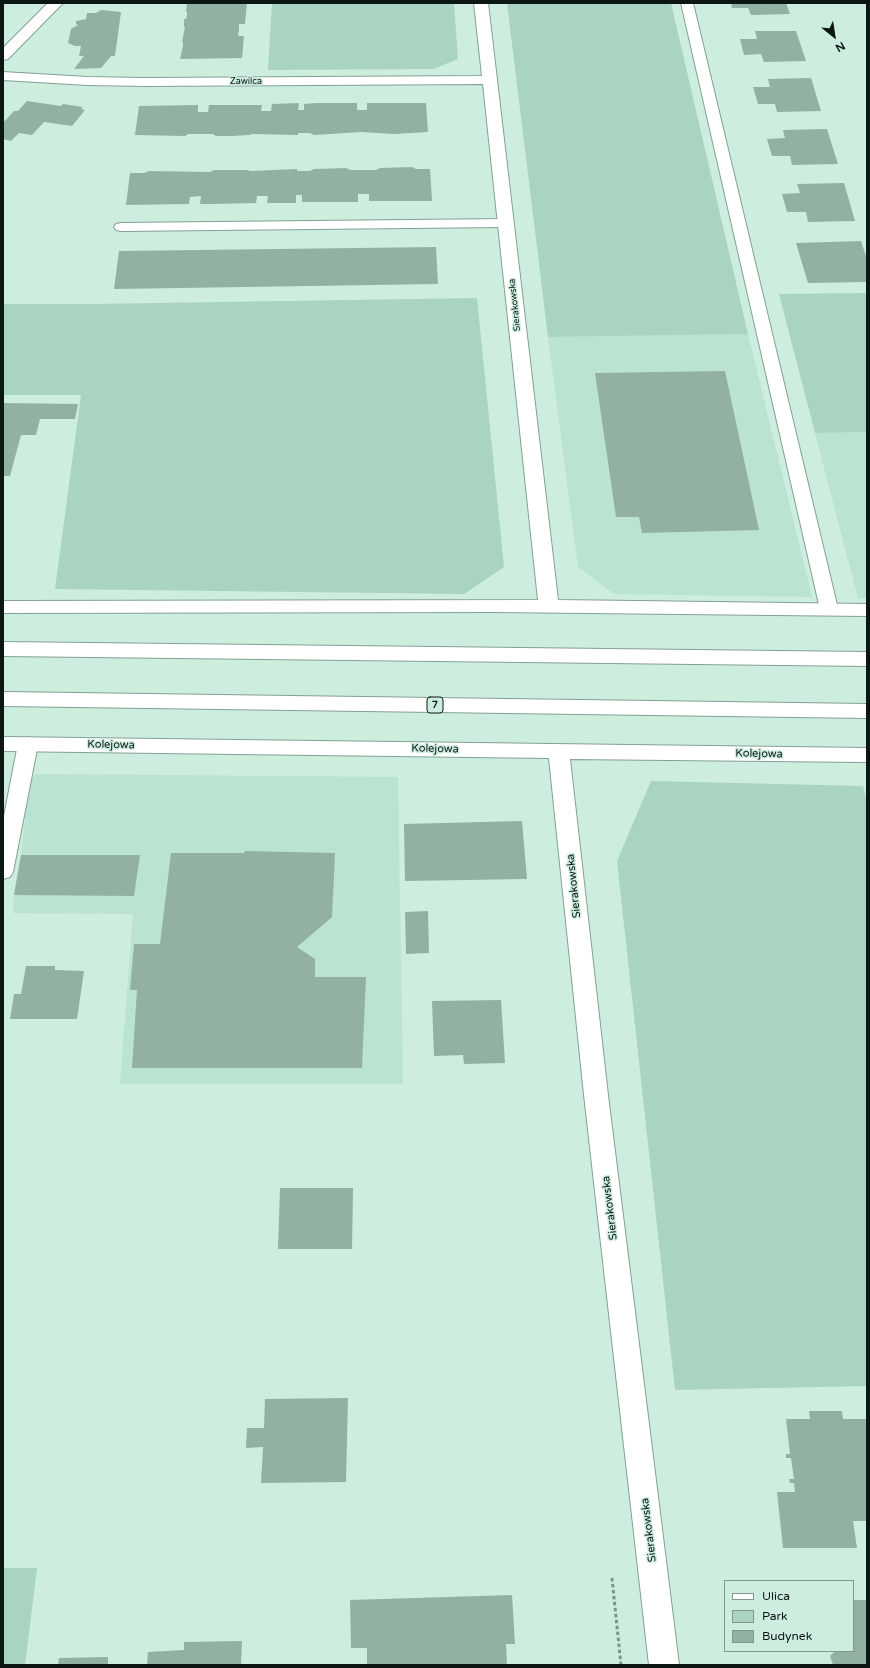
<!DOCTYPE html>
<html>
<head>
<meta charset="utf-8">
<style>
  body { margin:0 }
  #map { position:relative; width:870px; height:1668px; overflow:hidden; background:#cdedde; font-family:"Varela Round",sans-serif }
  canvas { display:block }
  .frame { position:absolute; inset:0; border:4px solid #0c1713; pointer-events:none }
  .legend { position:absolute; left:724px; top:1580px; width:130px; height:72px; box-sizing:border-box; background:#cdedde; border:1px solid #80978d; margin:0; padding:5px 7px; list-style:none; font-size:12px; color:#0c1713 }
  .legend li { display:flex; align-items:center; gap:8px; height:20px }
  .legend b { width:20px; border:1px solid #80978d }
  .north { position:absolute; left:814px; top:16px; width:40px; height:40px; -webkit-text-stroke:3px #cdedde; paint-order:stroke; rotate:150deg; font-size:11px; font-weight:700; line-height:16px; text-align:center; color:#0c1713 }
  .north::after { content:''; display:block; margin:auto; width:14px; height:18px; background:#0c1713; clip-path:polygon(50% 0,100% 100%,50% 72%,0 100%) }
</style>
</head>
<body>
<div id="map">
<canvas width="870" height="1668"></canvas>
<div class="frame"></div>
<ul class="legend">
<li><b style="height:5px;background:#fff"></b>Ulica</li>
<li><b style="height:11px;background:#aad4c2"></b>Park</li>
<li><b style="height:11px;background:#92b1a3"></b>Budynek</li>
</ul>
<div class="north">N</div>
</div>
<script>
const ctx = document.querySelector('canvas').getContext('2d');
ctx.lineJoin = 'round';
function paint(path, color) { ctx.fillStyle = color; ctx.fill(path, 'evenodd'); }
const poly = rows => new Path2D(rows.map(r => 'M' + r).join(''));
function strokePath(path, color, width, dash) { ctx.strokeStyle = color; ctx.lineWidth = width; ctx.lineCap = dash ? 'butt' : 'round'; ctx.setLineDash(dash || []); ctx.stroke(path); }
function drawText(font, color, halo, rows, align = 'center') {
  ctx.font = font + ' "Varela Round",sans-serif'; ctx.lineWidth = 3; ctx.setLineDash([]); ctx.textBaseline = 'middle'; ctx.strokeStyle = halo; ctx.fillStyle = color; for (const [text, x, y, turn = 0] of rows) {
    ctx.save(); ctx.translate(x, y); ctx.rotate((+turn || 0) * Math.PI / 180); ctx.textAlign = isNaN(turn) ? turn : align; if (halo) ctx.strokeText(text, 0, 0); ctx.fillText(text, 0, 0); ctx.restore();
  }
}
const built = poly([
  [748,334,812,597,614,594,578,567,548,337],
  [867,432,867,598,858,598,815,433],
  [36,774,398,777,403,1084,120,1084,133,914,13,913,14,895,21,855,29,781]
]);
const green = poly([
  [272,3,454,3,458,59,433,69,268,70],
  [507,3,671,3,748,334,548,337],
  [867,293,867,432,815,433,779,294],
  [477,298,504,567,464,594,55,589,81,395,3,395,3,304,93,304],
  [651,781,863,786,867,802,867,1386,675,1390,617,861],
  [3,1568,37,1568,25,1665,3,1665]
]);
const building = poly([
  [187,3,247,3,245,24,239,24,239,30,238,36,244,36,242,58,180,59,183,46,183,42,182,42,185,27,184,27,184,19,186,19,187,15,187,12,186,12],
  [731,3,786,3,790,14,751,15,748,8,732,8],
  [101,10,121,12,115,56,111,56,101,68,74,69,84,56,79,56,81,46,75,46,68,43,71,29,78,25,76,24,76,21,86,19,87,13,96,13],
  [755,31,796,31,806,61,764,62,761,54,744,55,740,39,757,39],
  [811,78,821,111,777,112,775,104,758,104,753,87,770,87,768,79],
  [27,101,61,106,63,104,83,107,81,109,85,110,72,126,44,122,32,135,19,133,11,141,3,139,3,123,14,111,18,111],
  [299,103,298,110,304,110,304,104,316,103,357,103,357,110,367,110,367,103,426,103,428,132,394,134,362,132,314,135,310,133,298,133,298,135,252,134,249,135,232,136,216,136,213,134,188,134,185,136,135,135,139,106,198,105,198,112,208,112,209,105,262,105,261,111,271,111,272,104],
  [827,129,838,164,792,165,790,156,772,156,767,139,785,138,783,130],
  [412,167,416,169,430,169,432,201,369,201,369,194,358,194,358,202,302,202,302,195,296,195,296,203,267,203,268,196,257,196,256,203,212,204,200,204,201,196,190,197,189,204,126,205,130,173,144,173,149,171,210,172,214,170,247,170,251,171,297,169,297,171,310,171,314,169,346,168,351,170,376,170,380,168],
  [844,183,855,221,808,222,806,212,787,212,782,194,800,193,797,184],
  [861,241,867,259,867,282,808,283,796,243],
  [436,247,438,284,114,289,119,251],
  [725,371,759,530,642,533,639,517,616,517,595,373],
  [3,403,78,404,75,419,40,419,36,435,21,435,10,476,3,476],
  [522,821,527,879,405,881,404,824],
  [245,851,335,853,332,917,297,947,315,959,315,977,366,977,362,1068,132,1068,137,990,130,990,134,944,160,944,171,853,244,853],
  [21,855,140,855,134,896,14,895],
  [428,911,429,953,406,954,405,912],
  [26,966,55,966,55,970,84,971,77,1019,10,1019,14,994,21,994],
  [501,1000,505,1063,464,1064,463,1055,434,1056,432,1001],
  [280,1188,353,1188,352,1249,278,1249],
  [348,1398,346,1482,261,1483,263,1447,246,1448,247,1428,264,1428,265,1399],
  [809,1411,842,1411,843,1419,867,1419,867,1521,853,1521,857,1548,783,1548,777,1492,795,1492,794,1483,790,1483,789,1479,794,1479,791,1458,786,1458,786,1454,790,1454,786,1419,810,1419],
  [512,1595,515,1644,506,1644,507,1665,367,1665,367,1648,351,1648,350,1600],
  [853,1600,867,1600,867,1665,833,1665,830,1656,835,1651,853,1651],
  [242,1641,241,1665,147,1665,148,1652,184,1650,184,1642],
  [108,1657,108,1665,58,1665,59,1658]
]);
const path = poly([
  [612,1578,621,1665]
]);
const service = poly([
  [681,3,693,3,838,609,835,613,829,615,823,613,820,609,681,3],
  [505,219,510,220,512,223,510,226,505,227,121,231,116,230,114,227,116,224,121,223,505,219],
  [28,737,35,739,38,744,13,872,10,877,3,879,3,821,18,744,21,739,28,737]
]);
const minor = poly([
  [48,3,63,3,8,59,3,60,3,48,48,3],
  [474,3,488,3,558,600,867,604,867,616,493,612,3,613,3,601,538,600,483,84,145,86,87,85,3,80,3,72,87,77,145,78,482,76,474,3],
  [3,737,867,748,867,762,570,759,608,1095,679,1665,649,1665,584,1095,549,758,3,751,3,737]
]);
const trunk = poly([
  [3,642,867,652,867,666,3,656,3,642],
  [3,692,867,704,867,718,3,706,3,692]
]);
const farStreetnames = [
  ["Zawilca",246,82],
  ["Sierakowska",515,305,-96]
];
const shields = [
  [435,705,16]
];
const shieldNames = [
  ["7",435,705]
];
const streetNames = [
  ["Kolejowa",111,745,1],
  ["Kolejowa",435,749,1],
  ["Kolejowa",759,754,1],
  ["Sierakowska",574,886,-96],
  ["Sierakowska",610,1208,-97],
  ["Sierakowska",649,1530,-97]
];
paint(built, '#bae3d1');
paint(green, '#aad4c2');
paint(building, '#92b1a3');
strokePath(service, '#83a193', 2);
strokePath(minor, '#83a193', 2);
strokePath(trunk, '#83a193', 2);
strokePath(path, '#7d948a', 3, [3.5, 2.5]);
paint(service, '#fff');
paint(minor, '#fff');
paint(trunk, '#fff');
drawText('9px', '#0c1713', '#cdedde', farStreetnames);
for (const [x, y, w] of shields) { const box = new Path2D(); box.roundRect(x - w / 2, y - 8, w, 16, 3); ctx.fillStyle = '#cdedde'; ctx.fill(box); strokePath(box, '#0c1713', 1); }
drawText('bold 10px', '#0c1713', null, shieldNames);
drawText('11px', '#0c1713', '#cdedde', streetNames);
</script>
</body>
</html>
